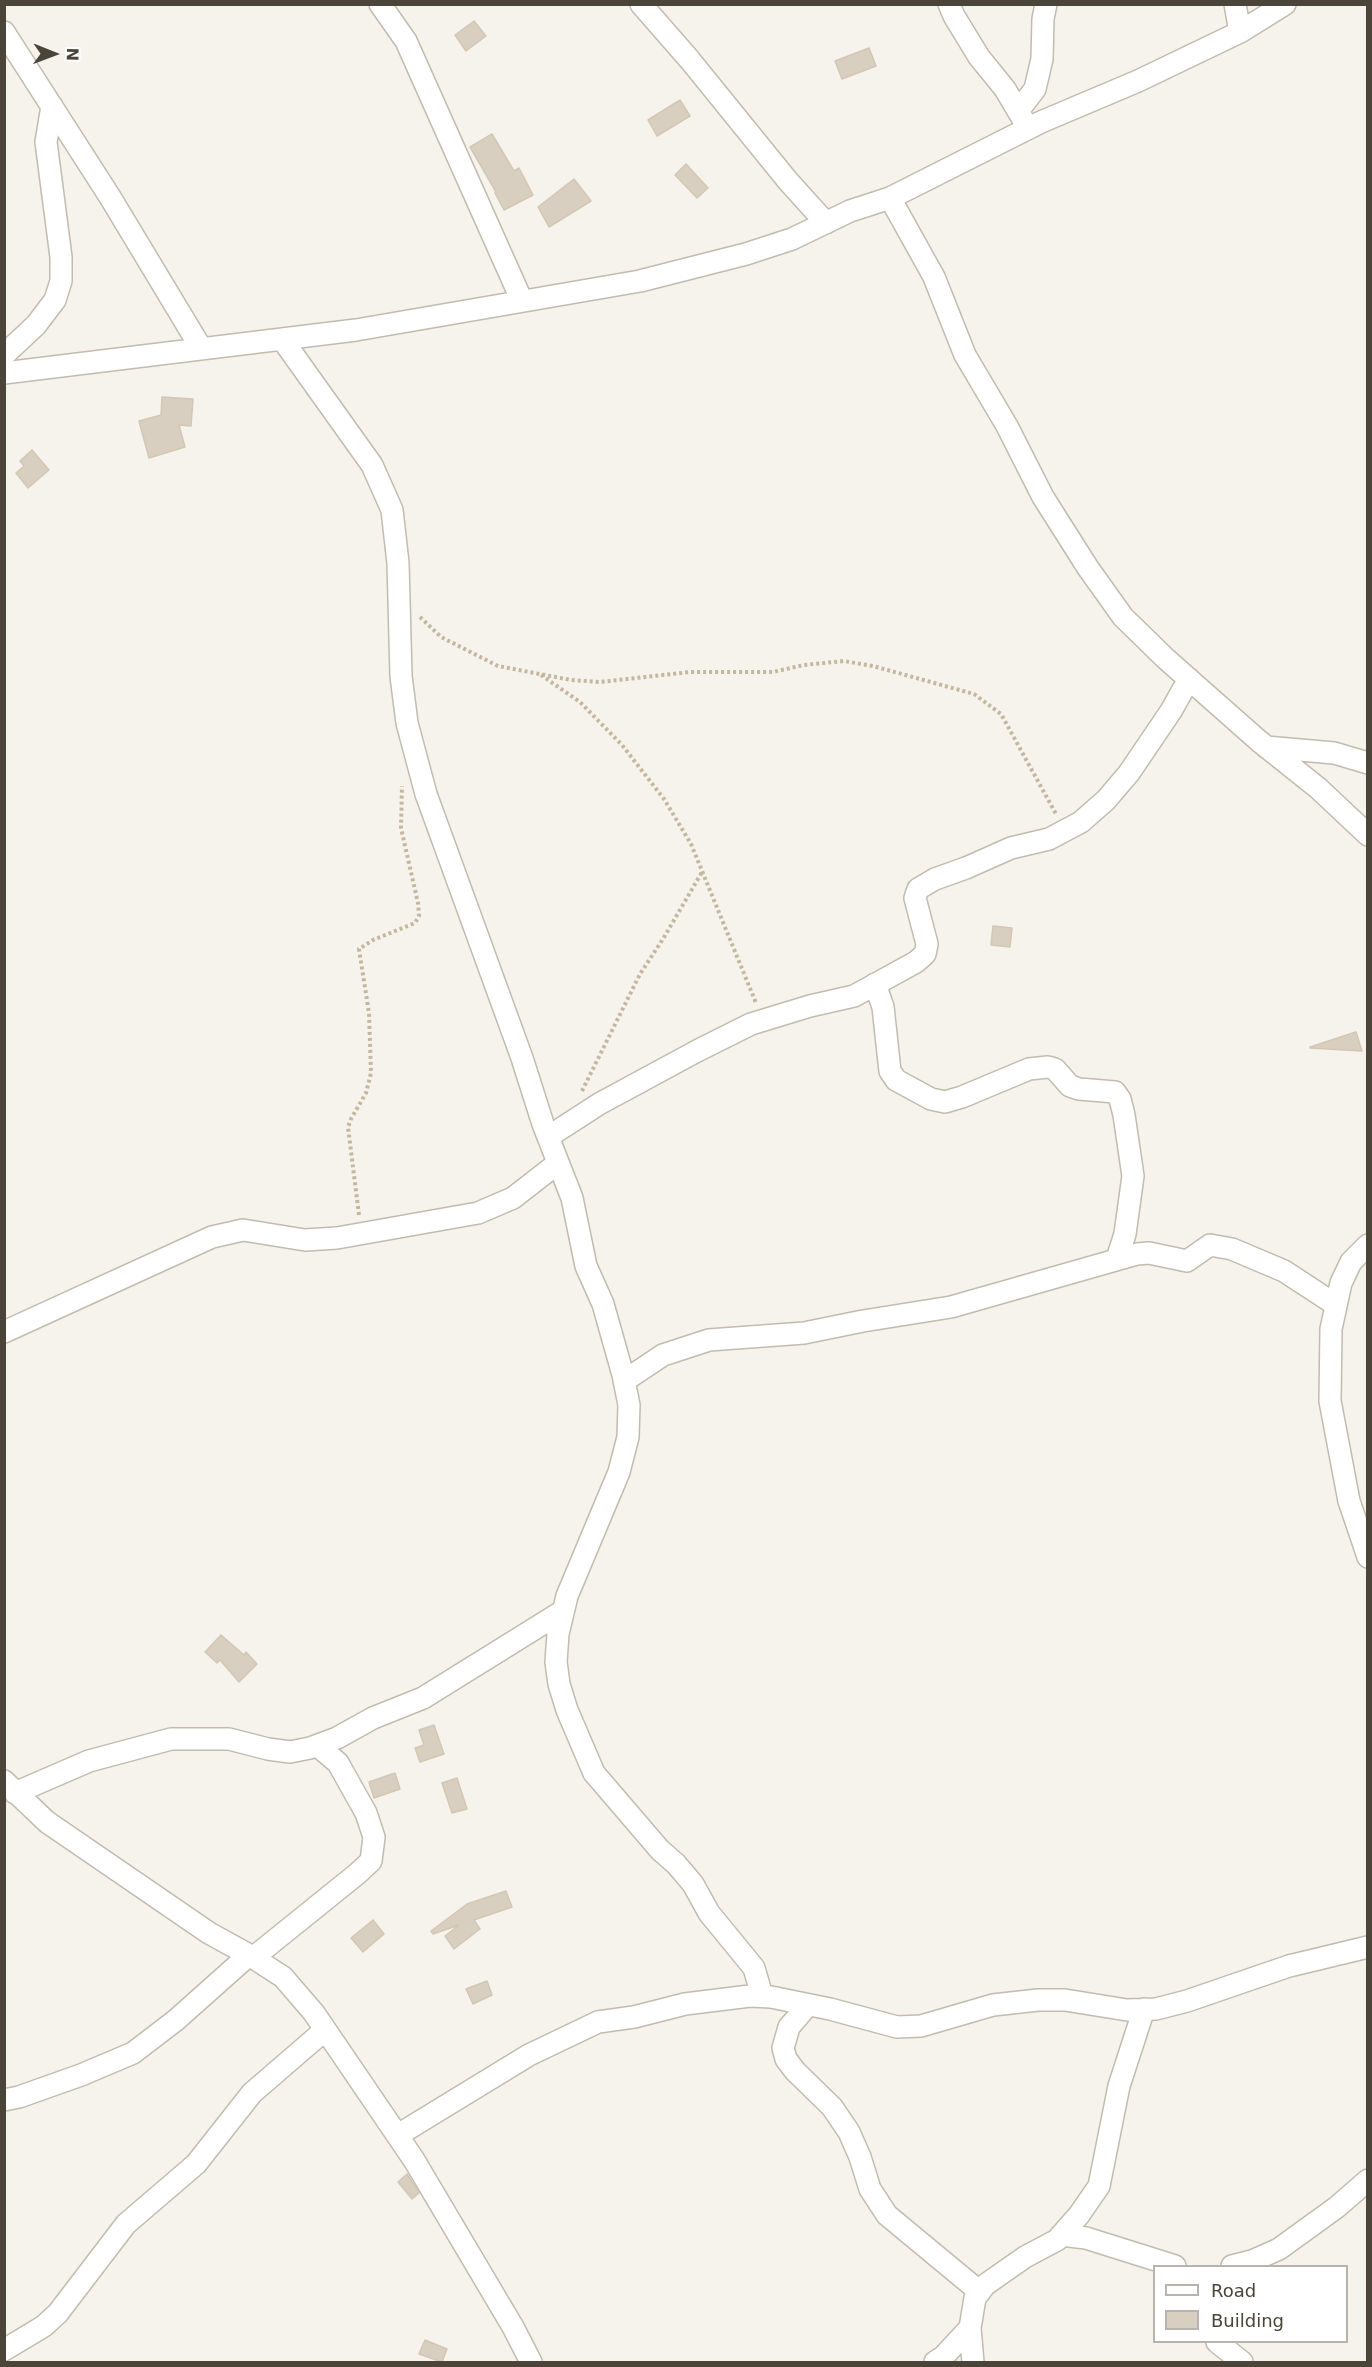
<!DOCTYPE html>
<html>
<head>
<meta charset="utf-8">
<style>
  body { margin:0 }
  #map { position:relative; width:1372px; height:2367px; overflow:hidden; background:#f6f3ec; font-family:"DejaVu Sans",sans-serif }
  canvas { display:block }
  .frame { position:absolute; inset:0; border:6px solid #4b4439; pointer-events:none }
  .legend { position:absolute; left:1153px; top:2265px; width:195px; height:78px; box-sizing:border-box; background:#fff; border:2px solid #b7b4b0; margin:0; padding:8px 10px; list-style:none; font-size:18px; color:#4b4439 }
  .legend li { display:flex; align-items:center; gap:12px; height:30px }
  .legend b { width:30px; border:2px solid #b7b4b0 }
  .north { position:absolute; left:24px; top:24px; width:60px; height:60px; -webkit-text-stroke:4px #fff; paint-order:stroke; rotate:91deg; font-size:16px; font-weight:700; line-height:24px; text-align:center; color:#4b4439 }
  .north::after { content:''; display:block; margin:auto; width:21px; height:27px; background:#4b4439; clip-path:polygon(50% 0,100% 100%,50% 72%,0 100%) }
</style>
</head>
<body>
<div id="map">
<canvas width="1372" height="2367"></canvas>
<div class="frame"></div>
<ul class="legend">
<li><b style="height:8px;background:#fff"></b>Road</li>
<li><b style="height:16px;background:#d8cfc1"></b>Building</li>
</ul>
<div class="north">N</div>
</div>
<script>
const ctx = document.querySelector('canvas').getContext('2d');
ctx.lineJoin = 'round';
function paint(path, color) { ctx.fillStyle = color; ctx.fill(path, 'evenodd'); }
const poly = rows => new Path2D(rows.map(r => 'M' + r).join(''));
function strokePath(path, color, width, dash) { ctx.strokeStyle = color; ctx.lineWidth = width; ctx.lineCap = dash ? 'butt' : 'round'; ctx.setLineDash(dash || []); ctx.stroke(path); }
const building = poly([
  [474,21,486,36,466,51,455,35,474,21],
  [869,48,876,66,842,79,835,61,869,48],
  [680,100,690,116,657,136,648,120,680,100],
  [492,134,514,171,519,168,533,195,504,210,495,193,496,192,470,147,492,134],
  [686,164,708,188,697,198,675,175,686,164],
  [574,179,591,201,549,227,538,207,574,179],
  [162,397,193,399,191,426,179,425,185,447,149,458,139,421,161,415,162,397],
  [32,450,49,470,28,488,16,473,24,466,20,461,32,450],
  [993,926,1012,928,1010,947,991,945,993,926],
  [1356,1032,1362,1051,1310,1048,1310,1047,1356,1032],
  [221,1635,244,1655,246,1652,257,1664,239,1682,220,1660,217,1663,205,1652,221,1635],
  [434,1725,444,1754,420,1762,415,1748,424,1745,419,1730,434,1725],
  [395,1773,400,1789,374,1798,369,1782,395,1773],
  [457,1778,467,1809,452,1813,442,1783,457,1778],
  [506,1891,512,1907,474,1920,480,1929,454,1949,445,1936,459,1925,433,1934,431,1931,467,1904,506,1891],
  [373,1920,384,1934,363,1952,351,1938,373,1920],
  [487,1981,492,1995,473,2004,466,1989,487,1981],
  [407,2174,419,2193,412,2199,398,2182,407,2174],
  [425,2340,447,2349,442,2362,419,2354,425,2340]
]);
const path = poly([
  [420,617,441,637,498,666,571,680,600,682,690,672,773,672,804,665,844,661,873,666,974,694,1001,714,1056,814],
  [541,675,580,702,622,745,664,799,691,844,756,1003],
  [582,1091,640,974,663,939,702,872],
  [359,1215,348,1127,351,1119,366,1093,371,1073,369,1013,359,949,373,940,415,923,419,916,418,903,401,828,402,786]
]);
const minor = poly([
  [380,4,406,41,522,301],
  [641,4,689,59,788,181,826,223],
  [949,4,954,16,979,57,1005,89,1028,128],
  [1235,4,1240,32],
  [4,32,110,197,201,348],
  [1018,111,1035,89,1042,59,1043,19,1046,4],
  [890,198,934,277,965,355,1007,426,1043,497,1088,568,1123,617,1165,658,1259,741,1318,788,1368,835],
  [282,339,372,465,392,510,398,563,401,676,407,723,426,794,522,1058,543,1124,572,1198,586,1266,603,1304,623,1375,629,1405,628,1437,619,1472,567,1596,558,1634,556,1662,559,1684,567,1710,594,1773,660,1850,676,1864,693,1884,709,1913,754,1968,762,1996],
  [4,355,36,325,55,300,61,281,61,257,46,142,52,106],
  [4,373,356,330,640,281,746,254,792,239,850,211,890,198,1041,122,1138,81,1240,32,1285,4],
  [1266,747,1334,753,1368,763],
  [875,984,883,1007,890,1071,896,1080,931,1099,945,1102,962,1097,1029,1069,1048,1067,1055,1069,1070,1086,1079,1089,1115,1092,1120,1099,1124,1115,1133,1176,1125,1234,1117,1259],
  [548,1137,599,1104,697,1051,751,1024,810,1006,854,996,916,962,925,954,927,944,915,898,918,889,935,879,966,868,1011,848,1049,839,1081,822,1106,800,1129,773,1171,711,1189,679],
  [1368,1245,1351,1262,1341,1283,1331,1329,1330,1401,1349,1501,1368,1557],
  [4,1332,212,1237,243,1230,305,1240,337,1238,478,1213,513,1198,558,1163],
  [624,1381,663,1355,709,1340,804,1333,863,1321,951,1307,1137,1254,1149,1253,1187,1261,1210,1245,1232,1249,1284,1271,1336,1305],
  [4,1781,47,1822,209,1933,249,1955,283,1977,314,2013,414,2160,513,2327,531,2362],
  [15,1793,89,1761,171,1739,229,1739,268,1749,290,1752,310,1748,337,1738,373,1718,423,1698,563,1611],
  [254,1957,357,1874,371,1861,374,1837,366,1813,338,1763,318,1746],
  [808,2005,789,2027,783,2048,786,2059,795,2071,832,2107,849,2132,860,2157,870,2189,887,2215,980,2292],
  [4,2100,19,2097,81,2075,133,2053,176,2020,249,1955],
  [398,2135,529,2055,598,2022,634,2017,685,2004,750,1996,771,1997,830,2009,897,2027,921,2026,993,2005,1038,2000,1065,2000,1127,2010,1156,2009,1187,2001,1289,1966,1368,1947],
  [1061,2235,1086,2238,1175,2266],
  [1232,2266,1252,2261,1279,2249,1337,2207,1368,2180],
  [1217,2342,1242,2362],
  [4,2350,44,2326,58,2313,126,2224,196,2164,252,2093,325,2030],
  [935,2362,943,2357,970,2328],
  [973,2362,970,2328,975,2298,985,2285,1025,2257,1057,2240,1079,2215,1099,2186,1119,2086,1144,2009]
]);
paint(building, '#d8cfc1');
strokePath(building, '#d3c7b4', 1.5);
strokePath(minor, '#c2bbae', 24);
strokePath(path, '#c4b79f', 4, [3, 3]);
strokePath(minor, '#fff', 21);
</script>
</body>
</html>
